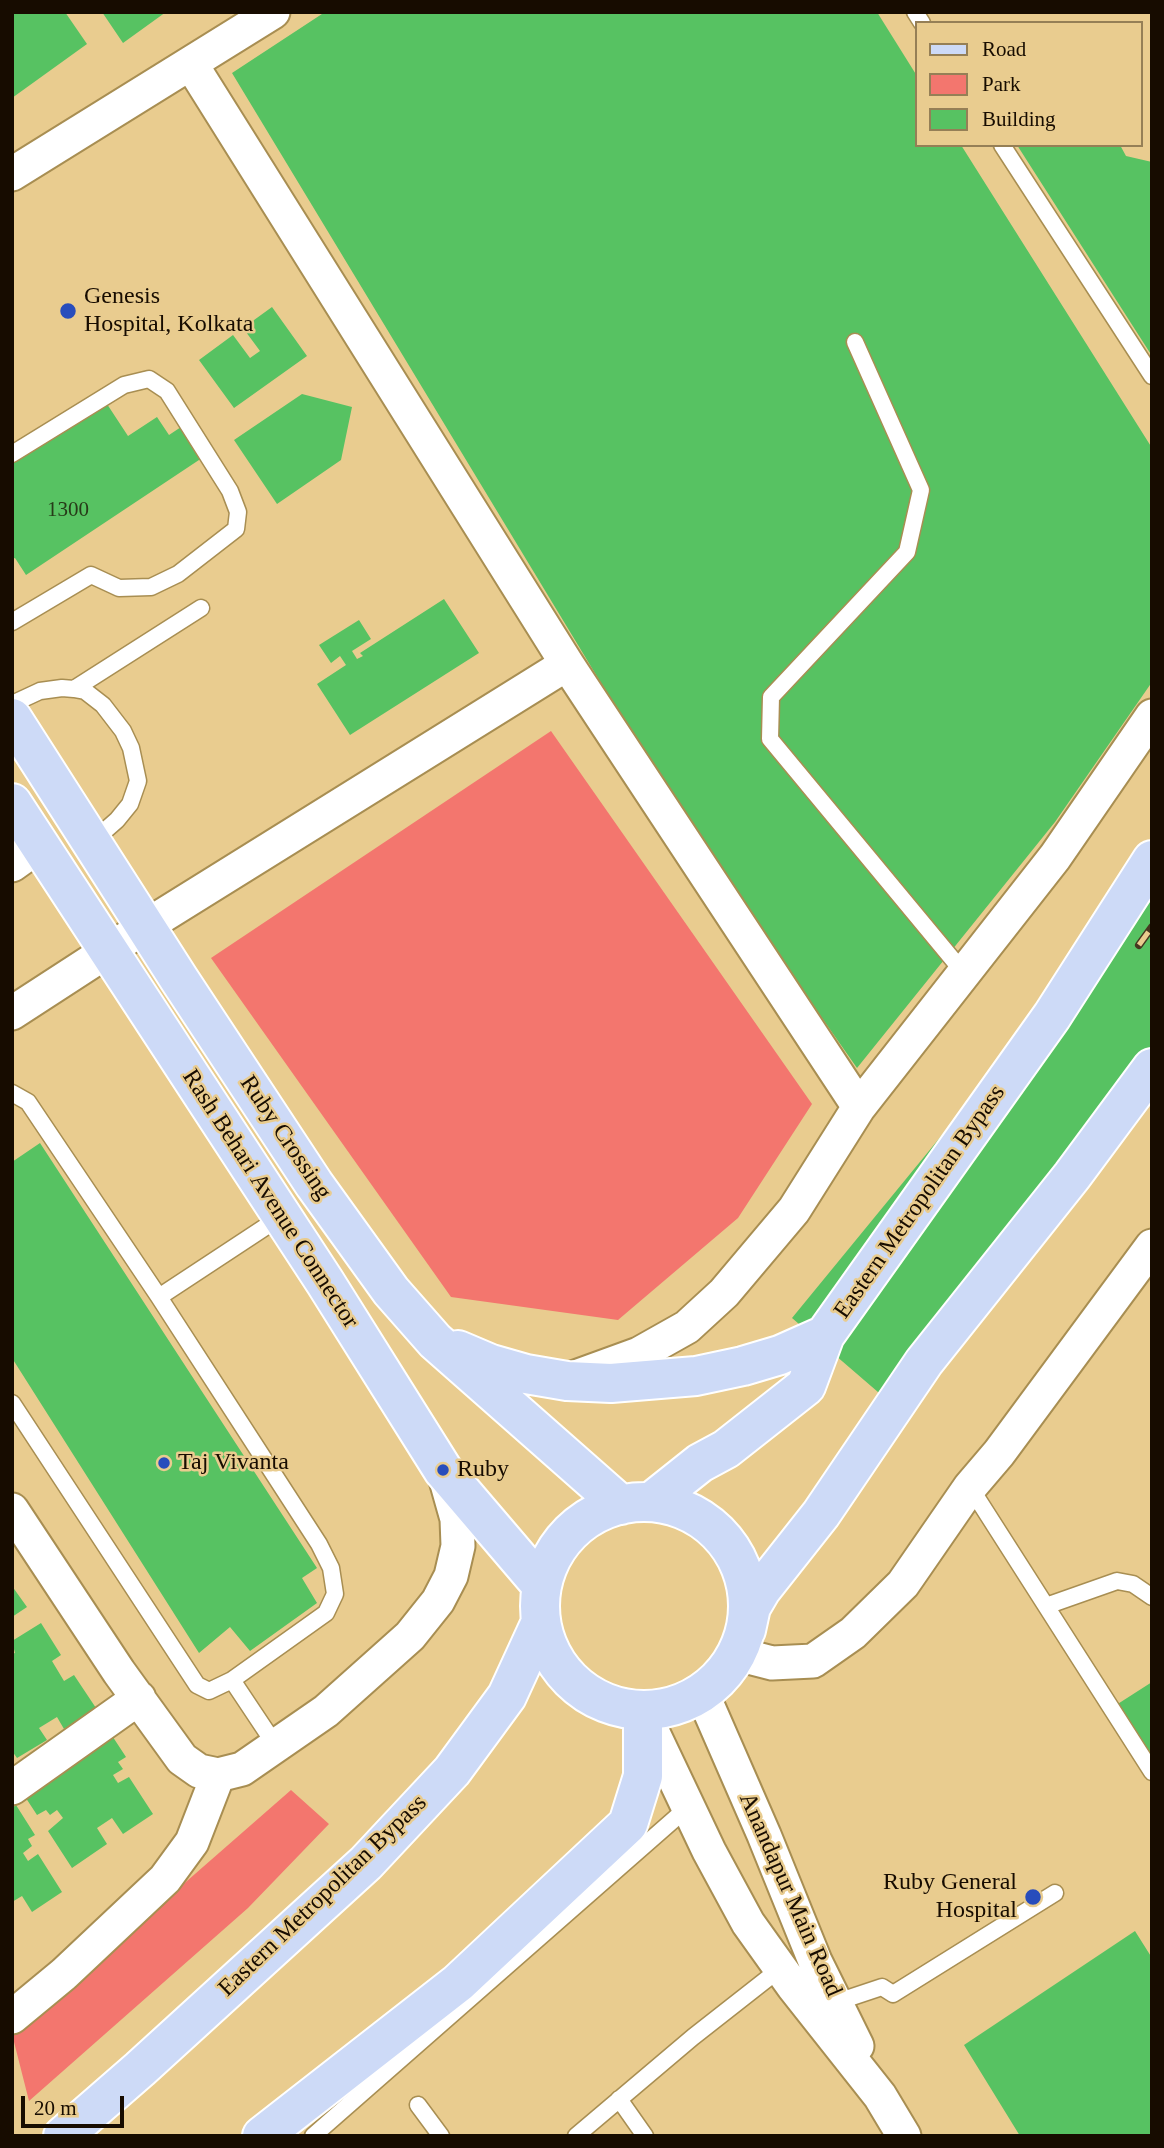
<!DOCTYPE html>
<html>
<head>
<meta charset="utf-8">
<style>
  body { margin:0 }
  #map { position:relative; width:1164px; height:2148px; overflow:hidden; background:#e9cc8f; font-family:Georgia,serif }
  canvas { display:block }
  .frame { position:absolute; inset:0; border:14px solid #170c00; pointer-events:none }
  .legend { position:absolute; left:915px; top:21px; width:228px; height:126px; box-sizing:border-box; background:#e9cc8f; border:2px solid #957f56; margin:0; padding:9px 12px; list-style:none; font-size:21px; color:#170c00 }
  .legend li { display:flex; align-items:center; gap:14px; height:35px }
  .legend b { width:35px; border:2px solid #957f56 }
  .scale { position:absolute; left:21px; top:2096px; width:103px; height:32px; box-sizing:border-box; border:4px solid #170c00; border-top:0; padding-left:9px; font-size:21px; line-height:24px; white-space:nowrap; color:#170c00; -webkit-text-stroke:5px #e9cc8f; paint-order:stroke }
</style>
</head>
<body>
<div id="map">
<canvas width="1164" height="2148"></canvas>
<div class="frame"></div>
<ul class="legend">
<li><b style="height:9px;background:#cddaf7"></b>Road</li>
<li><b style="height:19px;background:#f3766e"></b>Park</li>
<li><b style="height:19px;background:#57c262"></b>Building</li>
</ul>
<div class="scale">20 m</div>
</div>
<script>
const ctx = document.querySelector('canvas').getContext('2d');
ctx.lineJoin = 'round';
function paint(path, color) { ctx.fillStyle = color; ctx.fill(path, 'evenodd'); }
const poly = rows => new Path2D(rows.map(r => 'M' + r).join(''));
function strokePath(path, color, width, dash) { ctx.strokeStyle = color; ctx.lineWidth = width; ctx.lineCap = dash ? 'butt' : 'round'; ctx.setLineDash(dash || []); ctx.stroke(path); }
function drawText(font, color, halo, rows, align = 'center') {
  ctx.font = font + ' Georgia,serif'; ctx.lineWidth = 5; ctx.setLineDash([]); ctx.textBaseline = 'middle'; ctx.strokeStyle = halo; ctx.fillStyle = color; for (const [text, x, y, turn = 0] of rows) {
    ctx.save(); ctx.translate(x, y); ctx.rotate((+turn || 0) * Math.PI / 180); ctx.textAlign = isNaN(turn) ? turn : align; if (halo) ctx.strokeText(text, 0, 0); ctx.fillText(text, 0, 0); ctx.restore();
  }
}
const green = poly([
  [551,731,812,1104,738,1218,618,1320,451,1297,211,958],
  [291,1790,329,1824,248,1908,29,2101,12,2034]
]);
const building = poly([
  [12,12,65,12,87,44,12,98],
  [102,12,166,12,123,43],
  [325,12,877,12,917,76,917,145,961,145,1152,448,1152,682,1055,822,857,1068,738,898,607,693,232,73],
  [1017,145,1120,145,1126,156,1152,162,1152,356],
  [272,307,307,356,234,408,199,360,233,335,250,358,260,351,243,328],
  [302,394,352,407,341,460,277,504,234,440],
  [105,401,128,436,157,417,169,435,184,425,205,456,26,575,15,558,12,559,12,462],
  [444,599,479,653,350,735,317,684,346,665,340,656,331,663,319,645,359,620,371,639,352,651,357,659,363,656,360,653],
  [1152,858,1152,1096,900,1411,792,1318,1028,1030],
  [40,1143,317,1568,302,1578,317,1603,250,1651,230,1627,199,1653,12,1358,12,1162],
  [12,1586,27,1607,12,1617],
  [41,1623,61,1655,52,1661,64,1681,74,1675,96,1708,64,1729,57,1717,39,1728,47,1740,17,1758,12,1751,12,1654,15,1653,12,1641],
  [1152,1682,1152,1770,1113,1707],
  [107,1728,126,1757,118,1762,123,1769,113,1775,118,1783,129,1777,153,1814,123,1834,112,1818,97,1828,107,1844,72,1868,48,1831,63,1818,57,1810,50,1815,46,1810,37,1815,18,1786],
  [16,1805,35,1835,28,1839,32,1846,23,1853,28,1861,38,1854,62,1892,32,1912,22,1896,12,1902,12,1808],
  [1135,1931,1152,1958,1152,2136,1020,2136,964,2045]
]);
const lane = poly([
  [915,12,922,23],
  [1002,145,1152,376],
  [855,342,921,490,907,552,771,697,770,739,964,973],
  [12,454,124,385,149,379,167,391,230,491,238,512,236,529,178,574,151,587,119,588,91,575,12,622],
  [74,689,85,691,103,705,123,731,131,748,138,781,130,804,117,820,92,842],
  [12,704,40,691,62,688,74,689,201,608],
  [12,1093,28,1102,159,1297,319,1544,331,1568,335,1594,326,1613,232,1680,276,1746],
  [159,1297,282,1216],
  [12,1403,197,1685,209,1691,232,1680],
  [970,1487,1152,1772],
  [1046,1606,1117,1581,1133,1584,1152,1597],
  [837,2002,882,1987,893,1994,1055,1893],
  [619,2099,645,2136],
  [418,2105,441,2136],
  [313,2136,687,1808],
  [576,2136,693,2037,781,1968]
]);
const street = poly([
  [191,64,567,664,859,1107],
  [12,174,273,12],
  [12,865,40,845],
  [12,1013,146,926,567,664],
  [573,1378,639,1354,687,1327,724,1293,794,1210,859,1107,1055,857,1152,716],
  [12,1510,119,1672,182,1759,199,1771,218,1775,242,1769,326,1711,410,1636,438,1601,451,1576,458,1546,457,1519,444,1473],
  [737,1654,772,1663,813,1661,853,1633,903,1584,970,1487,999,1453,1152,1246],
  [702,1693,764,1835,815,1961,857,2046],
  [644,1714,709,1851,748,1923,793,1986,880,2096,904,2136],
  [12,1788,139,1698],
  [12,2017,64,1974,165,1879,192,1842,218,1775]
]);
const primary = poly([
  [12,718,179,979,314,1184,391,1291,435,1341,621,1505],
  [12,803,325,1282,443,1470,542,1586],
  [458,1350,491,1364,526,1374,567,1381,611,1383,696,1376,743,1366,780,1355,825,1335],
  [651,1502,700,1463,726,1449,806,1386,825,1335,1052,1016,1152,860],
  '540 1606a104 104 0 1 1 208 0a104 104 0 1 1-208 0Z',
  [746,1630,751,1607,761,1590,821,1514,924,1362,1072,1176,1152,1068],
  [63,2136,140,2069,366,1863,452,1771,507,1696,541,1622],
  [262,2136,458,1983,628,1824,643,1776,643,1711]
]);
const rail = poly([
  [1139,945,1152,927]
]);
const markers = [
  [68,311,9,"#284dbc"],
  [164,1463,7,"#284dbc"],
  [443,1470,7,"#284dbc"],
  [1033,1897,9,"#284dbc"]
];
const numberNames = [
  ["1300",68,510]
];
const poiNames = [
  ["Genesis",84,297],
  ["Hospital, Kolkata",84,325],
  ["Taj Vivanta",178,1463],
  ["Ruby",457,1470],
  ["Ruby General",1017,1883,"right"],
  ["Hospital",1017,1911,"right"]
];
const streetNames = [
  ["Ruby Crossing",285,1138,56],
  ["Rash Behari Avenue Connector",270,1199,57],
  ["Eastern Metropolitan Bypass",920,1202,-55],
  ["Anandapur Main Road",790,1895,66],
  ["Eastern Metropolitan Bypass",323,1896,-44]
];
paint(green, '#f3766e');
paint(building, '#57c262');
strokePath(lane, '#a88e52', 19);
strokePath(street, '#a88e52', 37);
strokePath(primary, '#fff', 42);
strokePath(lane, '#fff', 16);
strokePath(street, '#fff', 33);
strokePath(primary, '#cddaf7', 38);
strokePath(rail, '#463720', 8);
strokePath(rail, '#e9cc8f', 5, [16]);
for (const [x, y, r, color] of markers) { const dot = new Path2D(); dot.arc(x, y, r, 0, 2 * Math.PI); ctx.fillStyle = color; ctx.fill(dot); strokePath(dot, '#e9cc8f', 2.5); }
drawText('21px', '#273a18', null, numberNames);
drawText('24px', '#170c00', '#e9cc8f', poiNames, 'left');
drawText('24px', '#170c00', '#e9cc8f', streetNames);
</script>
</body>
</html>
